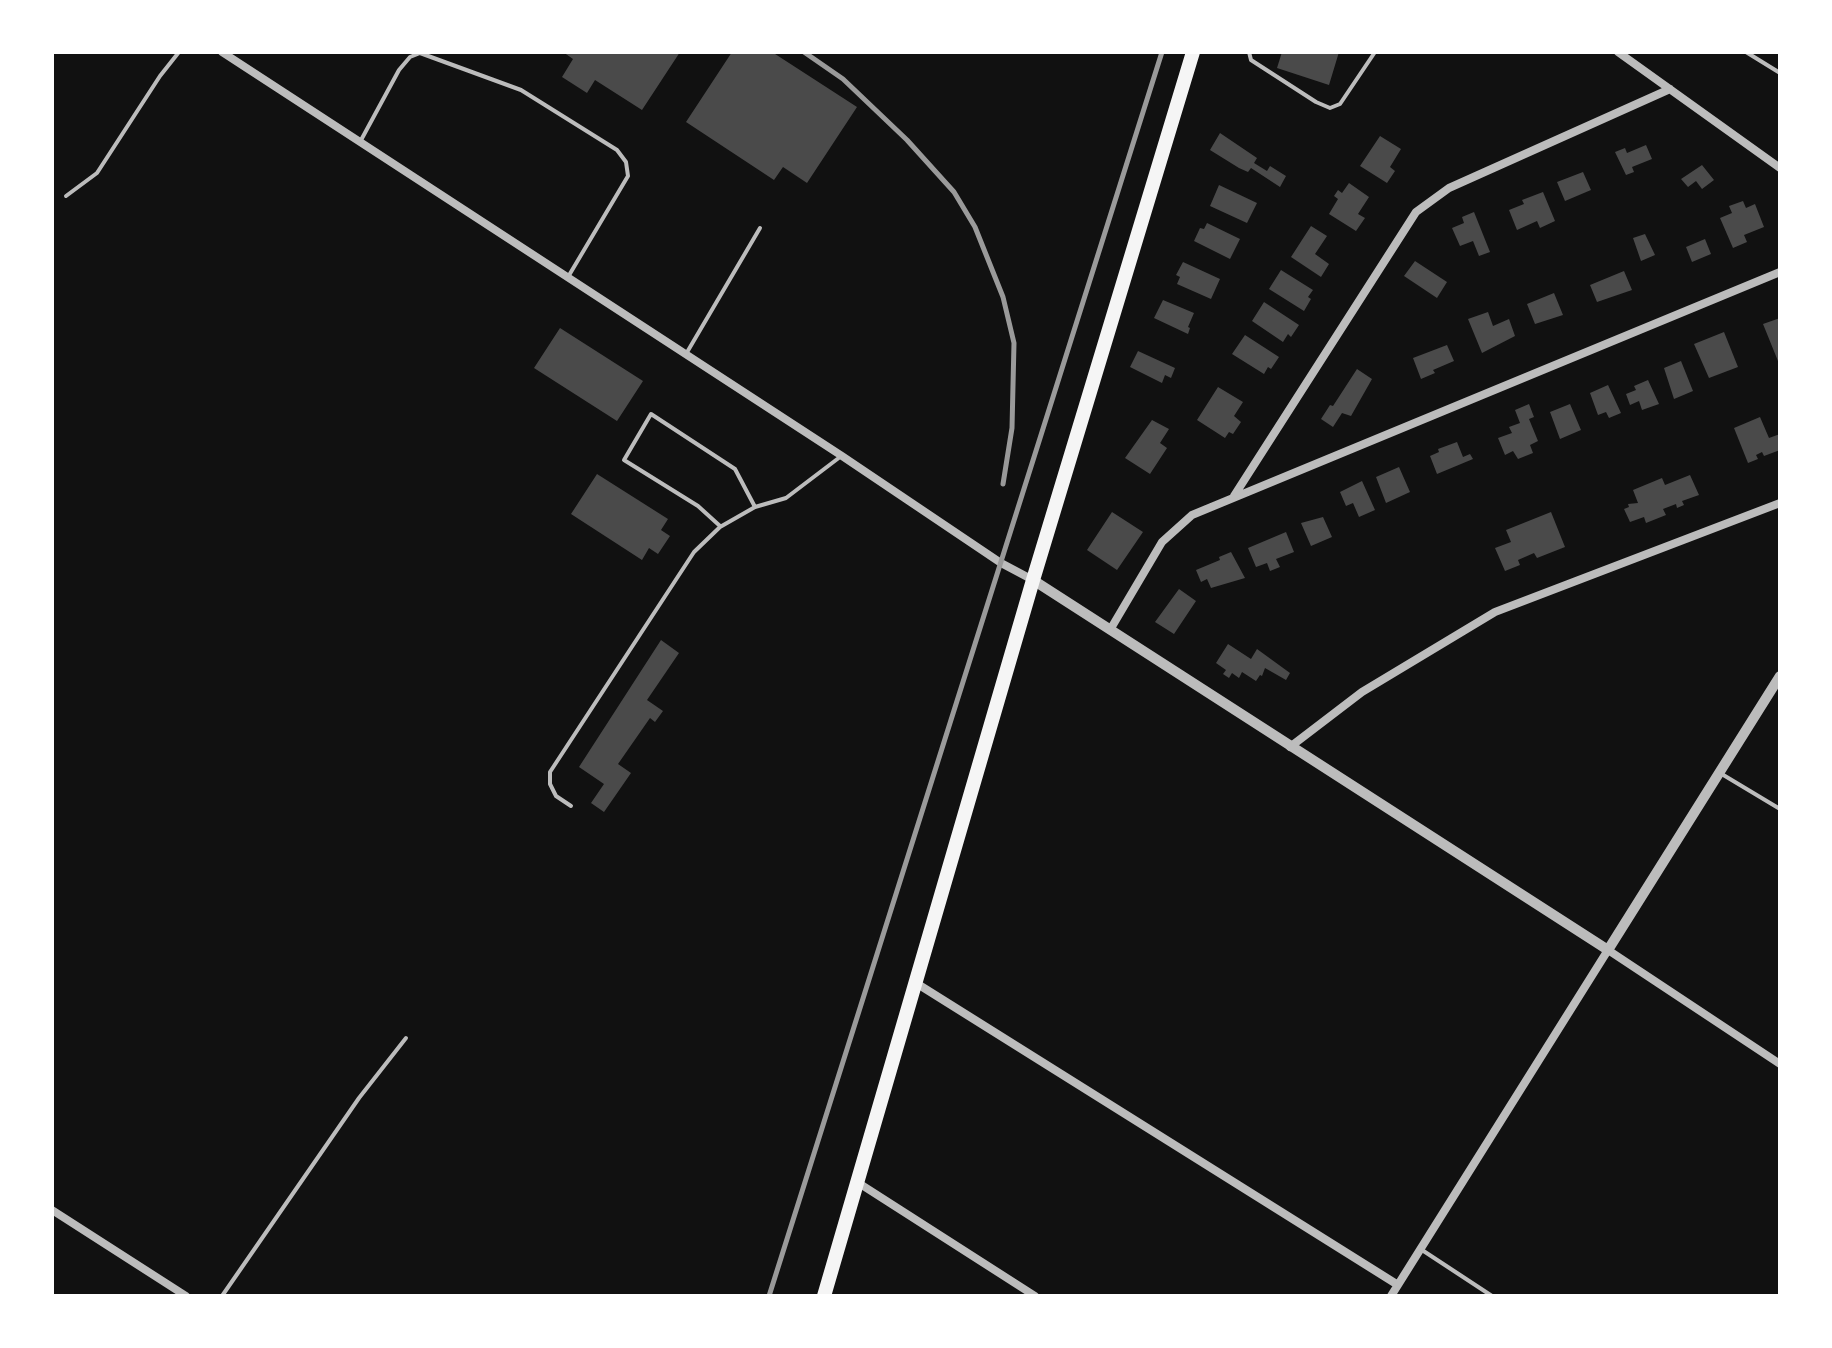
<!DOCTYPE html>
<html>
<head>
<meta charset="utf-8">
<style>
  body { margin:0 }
  #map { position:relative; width:1832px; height:1348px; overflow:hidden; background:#111; font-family:Jost,sans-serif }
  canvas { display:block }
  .frame { position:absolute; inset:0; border:54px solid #fff; pointer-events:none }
</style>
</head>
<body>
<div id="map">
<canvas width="1832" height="1348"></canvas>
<div class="frame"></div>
</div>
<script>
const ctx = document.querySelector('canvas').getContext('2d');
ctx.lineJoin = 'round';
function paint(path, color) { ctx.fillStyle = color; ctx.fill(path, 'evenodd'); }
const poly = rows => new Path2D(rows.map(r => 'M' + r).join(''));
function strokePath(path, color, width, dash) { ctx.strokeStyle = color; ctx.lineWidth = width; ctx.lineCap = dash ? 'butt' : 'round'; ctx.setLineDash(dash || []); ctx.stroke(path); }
const building = poly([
  [563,52,680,52,642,110,595,80,587,93,562,77,573,59],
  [732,52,772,52,857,107,807,183,783,167,774,180,686,122],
  [1282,52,1339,52,1329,85,1277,68],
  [1220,133,1257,158,1254,163,1267,171,1270,166,1286,176,1280,187,1251,168,1248,172,1239,168,1210,150],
  [1380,136,1401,149,1390,167,1395,171,1387,183,1360,166],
  [1646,145,1652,159,1632,167,1634,172,1626,175,1615,152,1625,148,1627,153],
  [1702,165,1714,180,1702,189,1696,181,1688,187,1681,179],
  [1583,172,1591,190,1565,201,1557,182],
  [1349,183,1369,197,1358,214,1365,218,1356,231,1329,214,1338,199,1334,196,1338,190,1342,193],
  [1219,185,1257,203,1247,223,1210,206],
  [1543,192,1555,221,1540,228,1537,221,1517,230,1509,210,1524,204,1522,200],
  [1743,201,1746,208,1755,204,1764,227,1744,235,1747,242,1733,248,1720,218,1732,213,1729,206],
  [1474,212,1490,252,1479,256,1473,241,1460,246,1452,228,1464,223,1462,217],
  [1207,223,1240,239,1230,259,1194,241,1200,228,1204,229],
  [1311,226,1327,236,1315,254,1329,264,1321,277,1291,257],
  [1645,234,1655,255,1641,261,1633,238],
  [1705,239,1711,254,1692,262,1686,247],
  [1415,261,1447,282,1437,298,1404,276],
  [1183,262,1220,279,1211,299,1177,284,1180,277,1176,275],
  [1281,270,1313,290,1308,297,1311,299,1304,311,1269,289],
  [1624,271,1632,290,1597,302,1590,285],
  [1554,293,1563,315,1535,324,1527,304],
  [1163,300,1194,313,1188,327,1190,328,1188,334,1154,318],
  [1264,302,1299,325,1291,337,1288,334,1283,342,1252,321],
  [1488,312,1493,326,1509,319,1515,336,1482,353,1468,319],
  [1780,318,1780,366,1763,324],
  [560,328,643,381,617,421,534,368],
  [1724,332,1738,367,1709,378,1694,344],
  [1245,335,1279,357,1271,369,1268,367,1264,374,1232,354],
  [1447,345,1454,361,1433,370,1435,373,1421,379,1413,358],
  [1138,351,1175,368,1171,378,1165,375,1162,383,1130,367],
  [1681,361,1693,391,1674,399,1664,368],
  [1357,369,1372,379,1351,416,1342,413,1333,427,1321,419,1330,405,1333,406],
  [1648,380,1659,404,1642,410,1639,401,1630,405,1626,394,1636,390,1634,386],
  [1608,385,1621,413,1609,418,1606,412,1598,415,1590,393],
  [1218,387,1243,402,1234,416,1241,422,1233,434,1229,432,1225,438,1197,420],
  [1529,404,1534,417,1529,419,1538,441,1530,445,1533,453,1518,459,1513,451,1505,455,1498,438,1512,433,1509,427,1520,423,1515,410],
  [1570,404,1581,430,1560,439,1550,412],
  [1760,417,1769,438,1780,434,1780,450,1764,456,1762,452,1756,455,1758,459,1748,463,1734,428],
  [1152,420,1169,429,1160,443,1167,448,1150,474,1125,458],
  [1457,442,1463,457,1470,454,1473,459,1437,474,1430,456,1439,452,1438,449],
  [1399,467,1410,492,1386,503,1376,477],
  [597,474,668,519,661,530,670,536,658,554,649,548,642,560,571,514],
  [1690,475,1699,495,1682,501,1684,505,1677,508,1676,504,1663,509,1666,515,1646,523,1644,517,1630,522,1624,509,1629,507,1628,504,1638,503,1633,490,1662,478,1665,485],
  [1362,481,1375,510,1359,517,1353,503,1346,506,1340,492],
  [1112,512,1143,532,1117,570,1087,550],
  [1551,512,1565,547,1537,558,1534,553,1518,560,1520,565,1505,571,1495,548,1511,542,1506,530],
  [1323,517,1332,537,1311,546,1301,523],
  [1286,532,1294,552,1276,559,1280,567,1270,571,1267,563,1256,567,1248,548],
  [1231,552,1245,578,1211,588,1207,579,1201,582,1196,570,1220,560,1219,557],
  [1179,589,1196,601,1174,634,1155,622],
  [661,640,679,653,647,700,663,711,655,722,650,718,618,764,631,773,604,812,591,803,604,784,579,767],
  [1228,644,1251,659,1257,649,1290,673,1286,680,1265,668,1262,676,1260,675,1256,681,1242,672,1239,678,1232,673,1229,678,1223,674,1226,670,1216,663]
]);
const service = poly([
  [1249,52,1251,60,1316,102,1330,108,1340,104,1375,52],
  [1746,52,1780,73],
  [360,142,399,70,410,57,420,53,521,90,617,150,626,162,628,176,568,277],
  [66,196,97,173,160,76,179,52],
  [686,354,760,228],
  [720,526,698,506,624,460,651,414,735,469,755,507],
  [1720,773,1780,809],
  [571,806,556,796,550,784,550,772,694,552,720,527,755,507,786,498,840,457],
  [1422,1250,1492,1296],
  [222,1296,359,1098,406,1038]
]);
const minor = poly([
  [222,52,842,456,1001,563,1033,580],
  [1618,52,1780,168],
  [1234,496,1416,212,1449,188,1670,89],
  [1110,630,1162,542,1192,515,1780,272],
  [1290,747,1362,692,1495,612,1780,503],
  [916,983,1398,1285],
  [857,1182,1035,1296],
  [52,1210,186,1296],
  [1391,1296,1608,950,1780,1064]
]);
const tertiary = poly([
  [1033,580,1608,950,1780,676]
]);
const primary = poly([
  [824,1296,1033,580,1193,52]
]);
const rail = poly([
  [804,52,843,79,907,140,954,192,975,227,1003,297,1014,343,1012,428,1003,484],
  [769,1296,1162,52]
]);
paint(building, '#4a4a4a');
strokePath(service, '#bcbcbc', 4);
strokePath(minor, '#bcbcbc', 8);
strokePath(tertiary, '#bcbcbc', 10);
strokePath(primary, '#f5f5f5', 14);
strokePath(rail, '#9a9a9a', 5);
</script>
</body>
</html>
